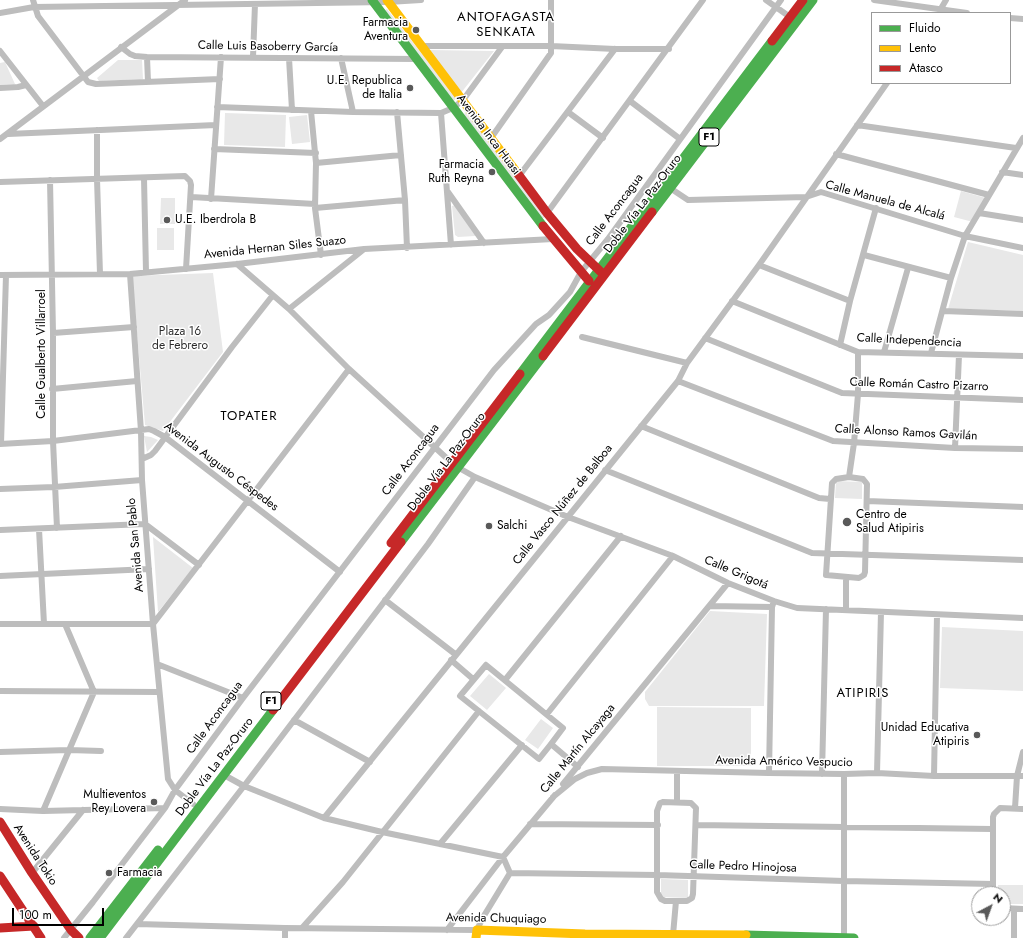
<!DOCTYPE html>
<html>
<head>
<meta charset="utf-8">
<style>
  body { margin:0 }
  #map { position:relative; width:1023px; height:938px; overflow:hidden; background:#fff; font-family:Jost,sans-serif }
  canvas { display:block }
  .legend { position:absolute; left:871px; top:12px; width:140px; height:72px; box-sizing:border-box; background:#fff; border:1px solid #999; margin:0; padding:5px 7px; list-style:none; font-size:12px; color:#000 }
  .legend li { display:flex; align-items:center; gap:8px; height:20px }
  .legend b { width:20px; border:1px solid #999 }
  .north { position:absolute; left:971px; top:886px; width:40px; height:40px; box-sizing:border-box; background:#fff; border:1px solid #999; border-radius:50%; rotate:41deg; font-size:11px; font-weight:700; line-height:16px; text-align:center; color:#000 }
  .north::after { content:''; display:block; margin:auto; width:14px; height:18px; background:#595959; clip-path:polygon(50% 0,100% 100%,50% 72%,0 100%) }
  .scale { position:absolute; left:12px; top:908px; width:92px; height:18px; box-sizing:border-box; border:2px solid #000; border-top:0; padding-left:5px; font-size:12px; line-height:14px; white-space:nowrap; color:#000; -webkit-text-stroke:3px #fff; paint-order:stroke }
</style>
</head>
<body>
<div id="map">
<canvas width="1023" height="938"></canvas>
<ul class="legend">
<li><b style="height:5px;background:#4caf50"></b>Fluido</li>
<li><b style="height:5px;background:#ffc107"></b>Lento</li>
<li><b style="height:5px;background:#c62828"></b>Atasco</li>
</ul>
<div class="north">N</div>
<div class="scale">100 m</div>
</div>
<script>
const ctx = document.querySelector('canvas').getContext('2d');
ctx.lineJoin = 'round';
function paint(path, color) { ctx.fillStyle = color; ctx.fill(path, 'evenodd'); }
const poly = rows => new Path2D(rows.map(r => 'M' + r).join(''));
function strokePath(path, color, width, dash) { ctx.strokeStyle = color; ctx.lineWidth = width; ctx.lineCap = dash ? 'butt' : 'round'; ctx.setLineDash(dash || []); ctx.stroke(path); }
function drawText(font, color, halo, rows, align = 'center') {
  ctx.font = font + ' Jost,sans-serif'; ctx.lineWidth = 3; ctx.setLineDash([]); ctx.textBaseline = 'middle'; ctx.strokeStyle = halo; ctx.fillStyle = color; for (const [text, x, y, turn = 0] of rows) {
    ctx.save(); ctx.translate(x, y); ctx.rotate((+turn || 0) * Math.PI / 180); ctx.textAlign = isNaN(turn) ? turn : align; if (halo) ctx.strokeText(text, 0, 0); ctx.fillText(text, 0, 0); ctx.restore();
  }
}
const green = poly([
  [387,9,456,98,454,101,385,12,385,10],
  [429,50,494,51,461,93],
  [118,60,142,60,143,79,99,81,97,78],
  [5,62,15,84,0,85,0,63],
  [465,112,468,113,545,216,544,218,541,218,464,116],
  [225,113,286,115,285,147,224,145],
  [307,115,310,142,292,144,289,117],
  [961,191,986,198,973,222,954,217],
  [161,198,175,198,175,224,160,224],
  [455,205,475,233,475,236,458,237,455,235,452,206],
  [157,228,174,228,174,250,157,250],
  [968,242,1023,255,1023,311,948,309],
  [213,273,223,352,163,431,145,425,132,276],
  [144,436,151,437,158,440,147,452],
  [836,481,862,482,862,499,835,498],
  [153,537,193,568,158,612],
  [710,611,767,614,764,706,649,706,645,699,645,692],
  [942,627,1023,631,1023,691,940,688],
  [489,674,506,688,487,710,470,696],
  [657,707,751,708,751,766,657,766],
  [541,719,553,728,538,749,525,740],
  [661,879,688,880,688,898,661,897],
  [998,885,1023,885,1023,904,1003,904,1003,894,998,894]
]);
const street = poly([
  [33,0,38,16,88,82,96,84,220,79],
  [766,0,790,17],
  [874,0,967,13],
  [939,12,946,0],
  [0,13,34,7,388,2,421,0],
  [1010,18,1023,19],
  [421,46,551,46,615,49,669,49],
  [121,47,130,54,135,56,147,57,417,59],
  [0,51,43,106],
  [147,57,148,82],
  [253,57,255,4],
  [289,58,292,110],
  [341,58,353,112],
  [0,88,18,87,26,85],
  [630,101,680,139],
  [217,107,353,112,441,113,453,108,463,100,502,47],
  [311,111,316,163,315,208,321,255],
  [397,112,405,200,407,248],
  [568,112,603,138],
  [441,113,451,245],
  [857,125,1016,148],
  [97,130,97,179,100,274],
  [8,134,216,125],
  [491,138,551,53,551,0],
  [0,139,185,0],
  [214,149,316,153],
  [836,154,989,195],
  [316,163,401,155],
  [1002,172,1023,175],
  [519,176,615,49],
  [144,178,146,272],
  [50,180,53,333,53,441,57,528],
  [0,182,185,176,190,181,191,185,186,269],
  [670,188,688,200,806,197,821,192,965,236,1023,248],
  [448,192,484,243],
  [191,197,315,204],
  [211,199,221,57],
  [315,208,405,200],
  [547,213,703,0],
  [979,213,1023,220],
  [864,255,951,278],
  [237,264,289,309,349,369,452,463],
  [759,265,850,301],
  [130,274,141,431,142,480,153,624,168,779,175,790,193,804],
  [0,275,130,274,237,264,364,249,553,239],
  [732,301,858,352,1023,356],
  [289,309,363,250],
  [943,311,1023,314],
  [53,333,134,327],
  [582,337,687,363],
  [705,338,842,393,1023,400],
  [840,345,850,301,876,208],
  [884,352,908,268],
  [931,353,951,278,965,236,1023,138],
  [678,381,833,441,955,448,1023,449],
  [52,389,137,381],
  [641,426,819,498,830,499],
  [0,444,53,441,149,429,154,431,165,437,340,572],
  [1,444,6,275],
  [955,448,959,355],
  [142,459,151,455,155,451,232,347,273,295],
  [459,468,475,477,568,517,673,556,728,583,774,601,797,608,1023,618],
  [605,470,812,553,1023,560],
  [849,477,863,479,867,484,865,572,864,575,859,578,826,575,832,483,836,479,849,477],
  [849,477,854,443,858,394,858,352],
  [0,489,54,487,142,480],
  [867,501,1023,507],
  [39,529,44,624],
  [0,530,145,524,199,565],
  [0,576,149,569],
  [846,577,846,610],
  [385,600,455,654],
  [710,606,772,607],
  [0,624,153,624,349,369],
  [451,660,473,679],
  [157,664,243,698],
  [486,665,563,728,551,744,539,759,460,696,486,665],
  [505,680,621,536],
  [0,691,159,692],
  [547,714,673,556],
  [294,720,370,762],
  [551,744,578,767],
  [0,752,69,750,101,751],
  [769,773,772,607,774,601],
  [877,773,881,612],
  [822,774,826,609],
  [224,775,244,786,324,818,382,832,503,857,510,873,657,875,844,881,993,884],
  [934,776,937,615],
  [563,784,728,583],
  [553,797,575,779,587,773,602,769,769,773,844,774,877,773,934,776,1023,776],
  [663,802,691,803,696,808,693,894,692,898,687,901,665,901,661,899,657,892,657,811,660,803,663,802],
  [677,802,677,771],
  [1015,808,1017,776,1023,752],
  [0,809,43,811,165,808,175,790,243,698,494,370,536,324,549,315,570,292,581,272,608,239,781,0],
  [43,811,94,692,65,624],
  [324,818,678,381,687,363,759,265,887,83],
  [530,824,658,825],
  [696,825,992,829],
  [440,844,522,745],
  [32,873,83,810],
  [993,894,993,817,994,814,1000,808,1023,809],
  [1003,908,1023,909],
  [137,924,285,928,477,930,482,919,510,873],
  [302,928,343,882,479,711],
  [447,930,503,857,555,795],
  [673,935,676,901],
  [64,938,93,902,165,808],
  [126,938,244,786,428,544,475,477],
  [285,938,285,928],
  [844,938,844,774],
  [1014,938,1014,909]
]);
const fast = poly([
  [372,0,543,226],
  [652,212,813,0],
  [520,374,772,41],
  [401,542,543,356],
  [746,935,854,938],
  [90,938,158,850],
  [100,938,273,710]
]);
const slow = poly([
  [387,0,518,174],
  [476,938,477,930,585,934,746,935]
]);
const jam = poly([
  [772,41,803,0],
  [518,174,547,213,577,249,603,274],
  [543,226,589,281],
  [543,356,652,212],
  [391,543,520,374],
  [273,710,401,542],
  [0,822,32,873,71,930,79,938],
  [0,876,41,938],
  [0,928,34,926]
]);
const markers = [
  [416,30,4,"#595959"],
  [410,88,4,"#595959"],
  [492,172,4,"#595959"],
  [167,220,4,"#595959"],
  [847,522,5,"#595959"],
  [489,526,4,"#595959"],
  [977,735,4,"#595959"],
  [154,802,4,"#595959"],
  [109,873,4,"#595959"]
];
const shields = [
  [709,137,20],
  [271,701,20]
];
const shieldNames = [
  ["F1",709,137],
  ["F1",271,701]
];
const poiNames = [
  ["Farmacia",408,23],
  ["Aventura",408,37],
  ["U.E. Republica",402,81],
  ["de Italia",402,95],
  ["Farmacia",484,165],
  ["Ruth Reyna",484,179],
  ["U.E. Iberdrola B",175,220,"left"],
  ["Centro de",856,515,"left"],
  ["Salud Atipiris",856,529,"left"],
  ["Salchi",497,526,"left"],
  ["Unidad Educativa",969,728],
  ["Atipiris",969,742],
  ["Multieventos",146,795],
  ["Rey Lovera",146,809],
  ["Farmacia",117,873,"left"]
];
const streetNames = [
  ["Calle Luis Basoberry García",268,47,1],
  ["Avenida Inca Huasi",488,135,53],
  ["Calle Manuela de Alcalá",885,201,15],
  ["Doble Vía La Paz-Oruro",643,204,-53],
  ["Calle Aconcagua",615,210,-53],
  ["Avenida Hernan Siles Suazo",275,248,-6],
  ["Calle Independencia",909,341,3],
  ["Calle Gualberto Villarroel",42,354,-90],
  ["Calle Román Castro Pizarro",919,385,2],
  ["Calle Alonso Ramos Gavilán",906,433,3],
  ["Calle Aconcagua",411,460,-53],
  ["Doble Vía La Paz-Oruro",447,462,-53],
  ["Avenida Augusto Céspedes",221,467,37],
  ["Calle Vasco Núñez de Balboa",563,505,-51],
  ["Avenida San Pablo",136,545,-95],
  ["Calle Grigotá",736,573,23],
  ["Calle Aconcagua",215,718,-54],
  ["Calle Martín Alcayaga",578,749,-51],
  ["Avenida Américo Vespucio",784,762,1],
  ["Doble Vía La Paz-Oruro",215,767,-53],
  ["Avenida Tokio",35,855,57],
  ["Calle Pedro Hinojosa",743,867,2],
  ["Avenida Chuquiago",496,919,1]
];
const parkNames = [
  ["Plaza 16",180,332],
  ["de Febrero",180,346]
];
const neighbourhoodNames = [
  ["ANTOFAGASTA",506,18],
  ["SENKATA",506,33],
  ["TOPATER",249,417],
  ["ATIPIRIS",863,694]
];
paint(green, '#e8e8e8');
strokePath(street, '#bdbdbd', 6);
strokePath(fast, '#4caf50', 9);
strokePath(slow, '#ffc107', 9);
strokePath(jam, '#c62828', 9);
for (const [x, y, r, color] of markers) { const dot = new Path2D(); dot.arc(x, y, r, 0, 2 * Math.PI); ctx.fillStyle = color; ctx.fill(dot); strokePath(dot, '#fff', 1.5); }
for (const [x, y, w] of shields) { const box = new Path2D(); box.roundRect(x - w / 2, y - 9, w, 18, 3); ctx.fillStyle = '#fff'; ctx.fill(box); strokePath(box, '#000', 1); }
drawText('bold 11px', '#000', null, shieldNames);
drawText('12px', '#000', '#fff', poiNames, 'right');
drawText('12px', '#000', '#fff', streetNames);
drawText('12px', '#2d2d2d', '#fff', parkNames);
ctx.letterSpacing = '1px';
drawText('13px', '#000', '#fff', neighbourhoodNames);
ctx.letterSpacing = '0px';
</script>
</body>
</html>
